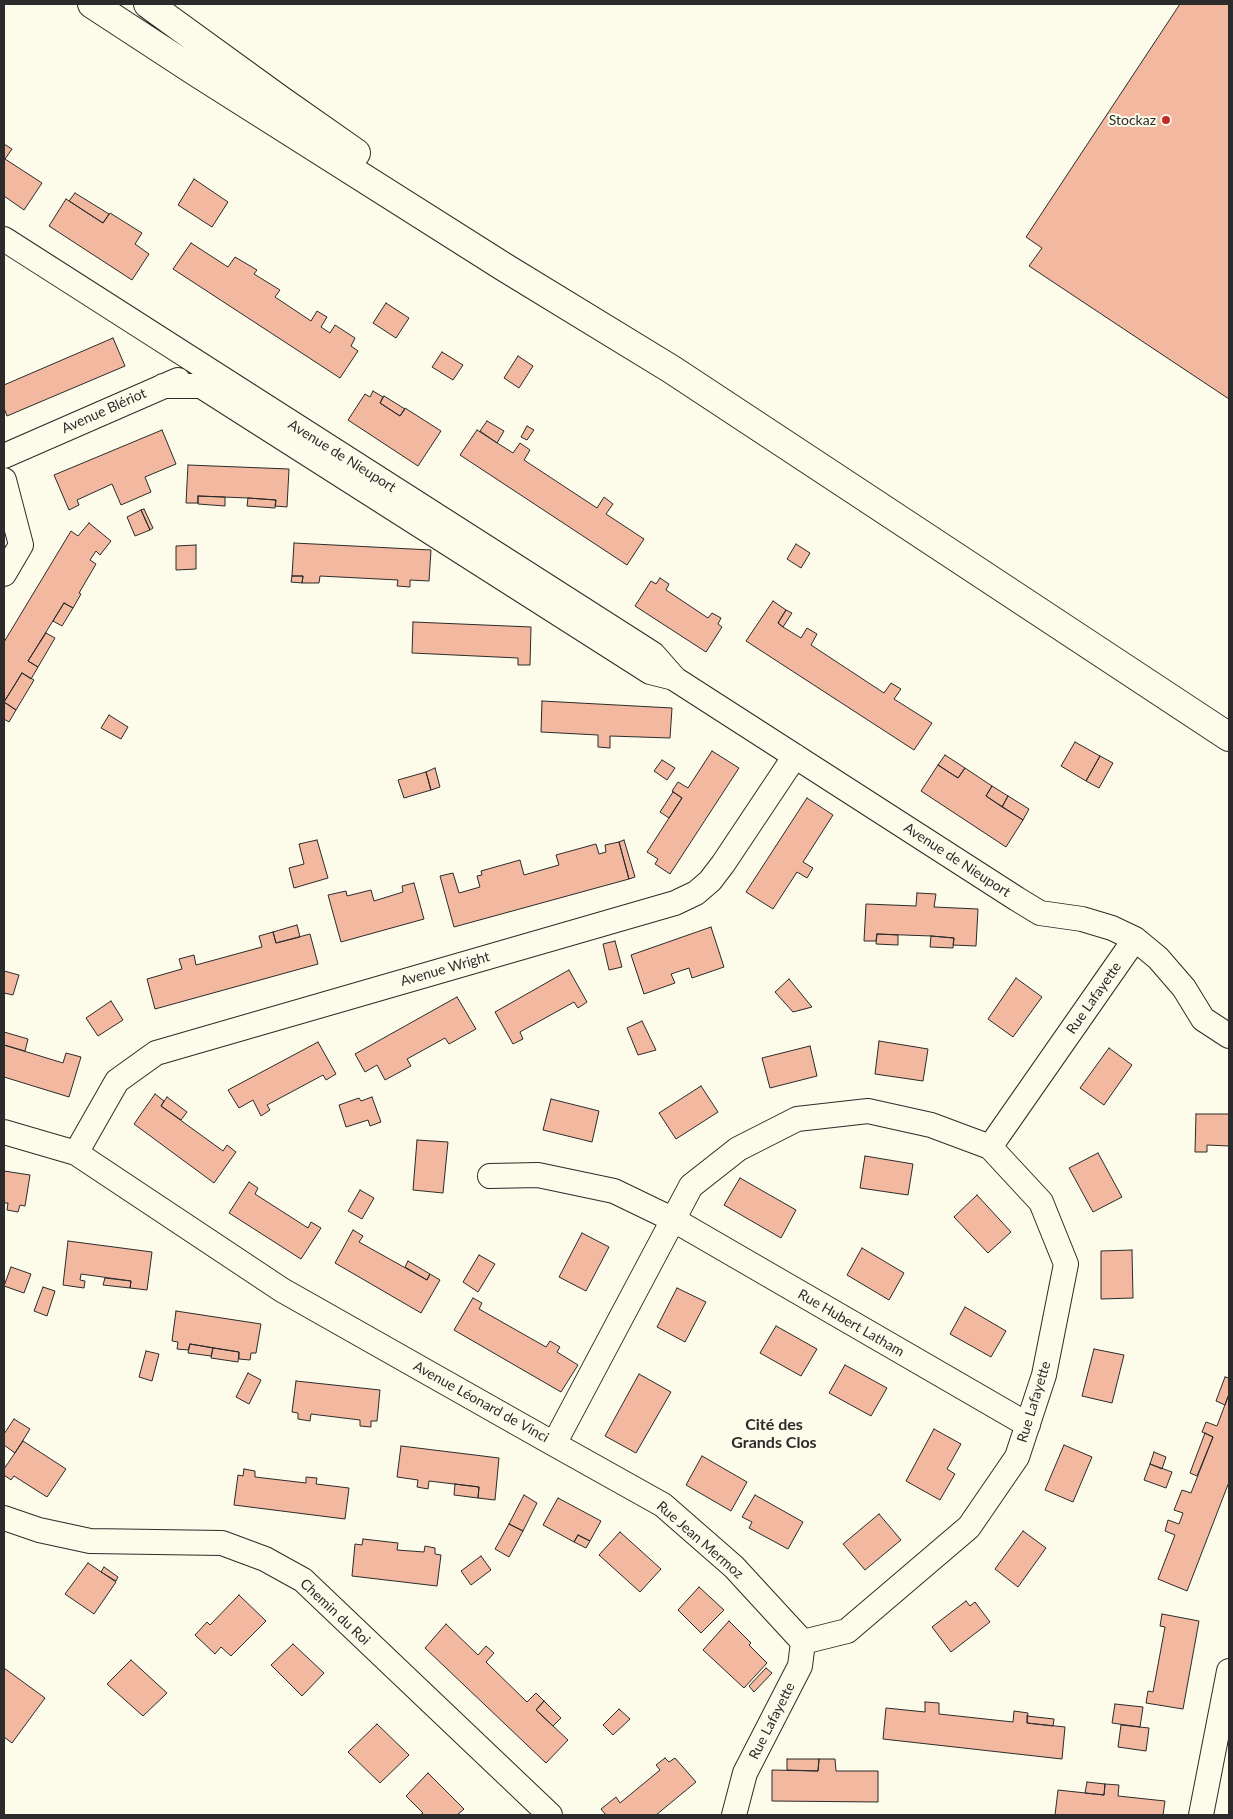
<!DOCTYPE html>
<html>
<head>
<meta charset="utf-8">
<style>
  body { margin:0 }
  #map { position:relative; width:1233px; height:1819px; overflow:hidden; background:#fdfbea; font-family:Lato,sans-serif }
  canvas { display:block }
  .frame { position:absolute; inset:0; border:5px solid #2b2b2b; pointer-events:none }
</style>
</head>
<body>
<div id="map">
<canvas width="1233" height="1819"></canvas>
<div class="frame"></div>
</div>
<script>
const ctx = document.querySelector('canvas').getContext('2d');
ctx.lineJoin = 'round';
function paint(path, color) { ctx.fillStyle = color; ctx.fill(path, 'evenodd'); }
const poly = rows => new Path2D(rows.map(r => 'M' + r).join(''));
function strokePath(path, color, width, dash) { ctx.strokeStyle = color; ctx.lineWidth = width; ctx.lineCap = dash ? 'butt' : 'round'; ctx.setLineDash(dash || []); ctx.stroke(path); }
function drawText(font, color, halo, rows, align = 'center') {
  ctx.font = font + ' Lato,sans-serif'; ctx.lineWidth = 4; ctx.setLineDash([]); ctx.textBaseline = 'middle'; ctx.strokeStyle = halo; ctx.fillStyle = color; for (const [text, x, y, turn = 0] of rows) {
    ctx.save(); ctx.translate(x, y); ctx.rotate((+turn || 0) * Math.PI / 180); ctx.textAlign = isNaN(turn) ? turn : align; if (halo) ctx.strokeText(text, 0, 0); ctx.fillText(text, 0, 0); ctx.restore();
  }
}
const building = poly([
  [1180,4,1229,4,1229,399,1029,266,1042,248,1026,237,1180,4],
  [4,144,12,149,5,159,42,183,24,210,4,196,4,144],
  [194,179,228,202,212,227,178,205,194,179],
  [75,193,109,214,103,223,69,201,75,193],
  [66,199,103,223,110,213,142,233,135,244,149,254,132,280,49,226,66,199],
  [191,243,228,267,235,257,257,270,254,274,280,290,275,297,311,321,317,311,327,317,321,327,330,333,335,325,355,338,351,346,358,351,340,378,173,269,191,243],
  [386,303,409,318,396,338,373,323,386,303],
  [113,338,125,366,7,416,4,408,4,385,113,338],
  [442,352,463,365,453,380,432,367,442,352],
  [518,356,533,366,519,388,504,378,518,356],
  [373,391,383,397,380,403,400,416,405,408,441,431,418,466,348,420,365,394,370,397,373,391],
  [384,396,405,409,400,416,380,403,384,396],
  [487,421,504,431,497,443,480,431,487,421],
  [527,426,534,430,527,440,521,437,527,426],
  [162,430,176,464,145,477,151,492,121,505,112,484,77,500,79,505,69,510,54,475,162,430],
  [477,430,513,453,520,443,530,450,524,460,597,508,604,497,613,504,606,514,644,539,627,565,460,455,477,430],
  [188,465,289,469,287,507,275,506,276,500,248,498,198,496,198,503,186,503,188,465],
  [198,496,225,497,225,506,198,504,198,496],
  [248,498,276,500,275,508,247,506,248,498],
  [144,509,153,528,150,530,141,510,144,509],
  [141,510,150,530,135,536,127,517,141,510],
  [89,523,111,541,100,555,96,551,90,560,96,564,79,593,81,594,73,608,64,603,28,661,38,667,31,679,22,673,4,702,16,710,9,722,4,719,4,642,71,531,78,536,89,523],
  [294,543,431,550,429,581,410,580,410,587,397,586,398,580,320,576,319,583,302,583,303,576,292,576,294,543],
  [796,544,810,553,801,568,787,559,796,544],
  [196,545,196,569,176,570,176,546,196,545],
  [292,576,303,576,302,583,291,582,292,576],
  [660,578,669,584,666,590,708,618,712,613,721,618,718,624,722,627,706,652,635,606,651,581,656,584,660,578],
  [773,601,786,610,778,623,783,627,801,638,807,628,817,634,811,645,884,693,891,683,901,689,894,699,932,723,914,750,746,641,773,601],
  [64,603,73,608,62,626,53,621,64,603],
  [786,610,792,613,783,627,778,623,786,610],
  [413,622,531,627,530,665,518,665,518,658,412,653,413,622],
  [46,633,55,638,38,667,28,661,46,633],
  [22,673,34,680,16,710,4,702,22,673],
  [542,701,672,708,670,738,610,736,610,748,598,747,598,735,541,732,542,701],
  [109,715,128,727,121,739,101,728,109,715],
  [1075,742,1100,756,1086,781,1061,766,1075,742],
  [712,751,739,768,670,874,655,864,658,859,647,852,682,798,672,791,678,782,688,788,712,751],
  [945,755,965,768,958,778,938,765,945,755],
  [1100,756,1113,763,1099,788,1086,781,1100,756],
  [662,760,675,768,667,780,654,771,662,760],
  [938,765,958,778,965,768,992,786,986,796,1023,820,1006,847,921,791,938,765],
  [435,768,440,787,431,790,426,772,435,768],
  [426,772,431,790,404,798,398,780,426,772],
  [992,786,1008,796,1002,807,986,796,992,786],
  [673,792,682,798,669,818,660,812,673,792],
  [1008,796,1029,809,1023,820,1002,807,1008,796],
  [807,798,833,815,803,862,813,868,807,878,797,872,773,909,746,892,807,798],
  [317,840,328,878,294,888,289,868,304,864,299,844,317,840],
  [624,840,635,877,629,879,619,842,624,840],
  [619,842,629,879,454,927,440,876,453,873,459,893,480,887,477,876,482,875,481,871,520,860,524,875,559,865,556,855,596,844,599,854,606,852,605,845,619,842],
  [414,883,424,919,341,942,328,895,346,891,347,896,371,890,374,901,403,892,402,886,414,883],
  [917,893,936,894,934,907,978,909,976,946,953,945,954,938,931,936,877,934,876,941,864,941,866,904,916,906,917,893],
  [297,925,300,937,276,943,273,932,297,925],
  [711,927,724,967,692,978,689,968,671,974,675,983,644,994,631,955,711,927],
  [273,932,276,943,310,934,318,964,155,1009,147,979,182,969,179,959,194,955,196,965,262,947,259,936,273,932],
  [877,934,898,935,898,945,876,944,877,934],
  [931,936,954,938,953,948,930,947,931,936],
  [615,941,622,967,609,970,603,944,615,941],
  [569,970,587,1002,578,1008,574,1002,520,1032,523,1039,513,1044,495,1012,569,970],
  [4,971,19,975,13,995,4,993,4,971],
  [1016,978,1042,997,1013,1037,988,1019,1016,978],
  [789,979,812,1007,793,1012,775,992,789,979],
  [457,997,476,1029,449,1044,445,1038,407,1059,411,1066,385,1080,377,1065,365,1072,355,1054,457,997],
  [111,1001,123,1020,98,1036,86,1018,111,1001],
  [642,1021,656,1050,638,1055,627,1028,642,1021],
  [4,1032,28,1039,25,1051,4,1045,4,1032],
  [879,1041,928,1049,923,1081,875,1074,879,1041],
  [318,1042,336,1074,326,1080,323,1075,267,1105,270,1110,261,1116,253,1100,239,1108,228,1090,318,1042],
  [4,1045,63,1063,66,1053,81,1057,69,1097,4,1077,4,1045],
  [810,1046,817,1076,770,1088,762,1058,810,1046],
  [1109,1048,1132,1065,1104,1105,1080,1088,1109,1048],
  [701,1086,718,1112,676,1139,659,1113,701,1086],
  [155,1094,164,1101,161,1106,223,1151,227,1145,236,1152,214,1183,134,1124,155,1094],
  [167,1097,187,1112,181,1120,161,1106,167,1097],
  [372,1097,381,1122,370,1126,368,1120,346,1127,339,1105,359,1098,361,1101,372,1097],
  [551,1099,599,1111,592,1142,543,1130,551,1099],
  [1196,1114,1229,1114,1229,1146,1207,1145,1207,1152,1195,1152,1196,1114],
  [417,1140,448,1142,443,1193,413,1190,417,1140],
  [1098,1153,1122,1197,1093,1212,1069,1168,1098,1153],
  [865,1156,913,1164,908,1195,860,1188,865,1156],
  [4,1171,30,1175,25,1206,20,1205,18,1212,7,1210,8,1203,4,1203,4,1171],
  [740,1178,796,1210,781,1238,724,1205,740,1178],
  [249,1182,258,1188,255,1194,308,1228,311,1222,321,1228,301,1259,229,1213,249,1182],
  [360,1190,374,1198,362,1219,348,1211,360,1190],
  [977,1195,1011,1232,988,1253,954,1217,977,1195],
  [353,1230,363,1236,359,1242,427,1280,430,1274,440,1280,421,1313,335,1263,353,1230],
  [582,1233,609,1247,586,1291,559,1277,582,1233],
  [68,1241,152,1252,147,1290,130,1288,131,1281,81,1274,80,1280,85,1281,84,1288,63,1285,68,1241],
  [862,1248,904,1273,889,1300,847,1275,862,1248],
  [1132,1250,1133,1298,1101,1299,1101,1251,1132,1250],
  [479,1255,495,1264,478,1292,463,1282,479,1255],
  [408,1261,430,1274,427,1280,405,1267,408,1261],
  [11,1267,31,1274,24,1293,4,1286,11,1267],
  [105,1278,131,1281,130,1288,103,1285,105,1278],
  [43,1287,55,1291,47,1316,34,1311,43,1287],
  [677,1288,706,1302,685,1342,657,1327,677,1288],
  [473,1298,482,1303,479,1309,546,1347,550,1341,560,1347,557,1352,578,1365,561,1392,454,1330,473,1298],
  [965,1307,1006,1331,991,1357,950,1334,965,1307],
  [176,1311,261,1324,256,1353,251,1353,250,1360,239,1359,239,1352,190,1344,188,1350,177,1349,178,1342,172,1341,176,1311],
  [776,1326,817,1349,801,1376,760,1353,776,1326],
  [190,1344,213,1348,211,1356,188,1353,190,1344],
  [213,1348,239,1352,238,1362,211,1358,213,1348],
  [1094,1349,1124,1355,1112,1403,1082,1396,1094,1349],
  [146,1351,159,1354,152,1381,139,1377,146,1351],
  [845,1365,887,1388,871,1416,829,1393,845,1365],
  [248,1373,261,1380,249,1404,236,1397,248,1373],
  [639,1374,671,1392,636,1453,605,1436,639,1374],
  [1225,1377,1229,1378,1229,1394,1225,1405,1216,1401,1225,1377],
  [296,1381,380,1390,377,1421,371,1421,371,1427,360,1426,360,1420,311,1414,310,1421,298,1419,298,1413,292,1412,296,1381],
  [1229,1394,1229,1482,1187,1591,1158,1579,1175,1535,1165,1531,1168,1520,1179,1524,1183,1513,1174,1510,1182,1490,1191,1493,1213,1437,1202,1432,1206,1422,1217,1426,1229,1394],
  [14,1419,30,1429,15,1453,4,1445,4,1434,14,1419],
  [934,1429,961,1444,947,1469,955,1474,940,1500,906,1481,934,1429],
  [1205,1433,1213,1437,1197,1476,1190,1473,1205,1433],
  [23,1441,66,1469,47,1497,14,1476,11,1480,4,1475,4,1469,23,1441],
  [1064,1445,1092,1457,1073,1502,1045,1490,1064,1445],
  [401,1446,499,1458,495,1500,478,1498,479,1487,429,1481,428,1489,417,1487,418,1480,397,1477,401,1446],
  [1154,1452,1166,1457,1162,1469,1150,1464,1154,1452],
  [702,1456,747,1482,731,1511,686,1485,702,1456],
  [1150,1464,1172,1472,1166,1488,1144,1480,1150,1464],
  [244,1469,255,1471,255,1477,306,1483,306,1477,317,1478,316,1484,349,1488,345,1519,234,1505,238,1475,243,1476,244,1469],
  [455,1484,479,1487,478,1498,454,1495,455,1484],
  [524,1495,537,1503,523,1531,509,1524,524,1495],
  [755,1495,803,1522,788,1549,749,1528,752,1522,742,1517,755,1495],
  [558,1498,601,1521,590,1541,578,1535,574,1542,543,1525,558,1498],
  [879,1514,901,1540,865,1570,843,1544,879,1514],
  [509,1524,523,1531,509,1557,495,1549,509,1524],
  [1023,1531,1046,1548,1018,1587,995,1569,1023,1531],
  [620,1532,661,1569,640,1592,599,1555,620,1532],
  [578,1535,590,1541,586,1548,574,1542,578,1535],
  [363,1539,398,1543,397,1550,424,1552,425,1546,435,1548,435,1554,441,1555,437,1586,352,1576,355,1544,362,1545,363,1539],
  [481,1556,491,1570,471,1585,461,1571,481,1556],
  [88,1563,116,1582,94,1614,65,1594,88,1563],
  [104,1567,118,1577,116,1581,101,1572,104,1567],
  [699,1587,724,1610,701,1633,678,1610,699,1587],
  [239,1595,266,1621,231,1656,221,1647,215,1654,195,1635,207,1622,210,1625,239,1595],
  [966,1601,970,1606,975,1602,990,1622,951,1652,932,1627,966,1601],
  [1162,1614,1199,1621,1183,1709,1146,1703,1148,1691,1153,1692,1165,1627,1160,1626,1162,1614],
  [729,1621,751,1643,749,1645,767,1663,744,1688,703,1650,729,1621],
  [446,1624,478,1655,486,1646,494,1653,486,1662,527,1702,536,1693,544,1701,536,1710,568,1740,546,1763,425,1648,446,1624],
  [293,1644,324,1673,302,1696,271,1665,293,1644],
  [131,1660,167,1693,143,1716,107,1684,131,1660],
  [4,1668,45,1698,12,1743,4,1737,4,1668],
  [766,1668,772,1673,754,1692,749,1686,766,1668],
  [544,1701,561,1718,553,1726,536,1710,544,1701],
  [925,1702,939,1703,939,1714,1013,1722,1014,1711,1028,1713,1027,1723,1065,1727,1062,1759,883,1739,886,1708,925,1712,925,1702],
  [1115,1704,1143,1707,1140,1727,1112,1723,1115,1704],
  [619,1709,630,1719,613,1735,603,1725,619,1709],
  [1027,1716,1054,1719,1053,1726,1027,1723,1027,1716],
  [377,1724,409,1755,380,1783,348,1752,377,1724],
  [1121,1725,1149,1728,1146,1751,1118,1747,1121,1725],
  [665,1758,669,1762,675,1758,696,1782,656,1815,606,1815,601,1809,616,1797,620,1803,660,1770,656,1765,665,1758],
  [787,1759,819,1759,818,1771,787,1770,787,1759],
  [819,1759,835,1759,836,1771,878,1771,878,1802,772,1801,772,1770,818,1771,819,1759],
  [428,1773,464,1809,457,1815,420,1815,423,1813,406,1796,428,1773],
  [1087,1782,1105,1784,1104,1795,1085,1793,1087,1782],
  [1105,1784,1119,1785,1118,1796,1165,1801,1163,1815,1055,1815,1058,1790,1104,1795,1105,1784]
]);
const street = poly([
  [4,239,653,654,675,679,1017,899,1040,913,1082,919,1112,928,1135,939,1158,958,1184,988,1203,1019,1229,1036],
  [163,386,201,386,650,672,674,678],
  [4,456,178,380],
  [4,480,21,545,4,574],
  [4,1132,76,1153,282,1290,554,1444,691,1186,738,1149,797,1119,868,1111,931,1125,990,1147],
  [76,1153,117,1081,156,1053,675,903,696,893,710,881,723,864,795,756],
  [490,1176,538,1175,614,1191,674,1220,1028,1425],
  [554,1444,663,1505,734,1567,803,1642],
  [4,1518,39,1530,90,1541,222,1543,265,1559,303,1580,550,1815],
  [803,1642,847,1631,969,1527,1017,1457,1044,1375,1066,1264,1041,1202,990,1147,1135,939],
  [734,1815,745,1773,800,1666,803,1642],
  [1201,1815,1229,1671]
]);
const primary = poly([
  [92,4,196,72,504,267,671,369,1229,737],
  [148,4,279,99,356,153]
]);
const markers = [
  [1166,120,5,"#c62828"]
];
const poiNames = [
  ["Stockaz",1156,120]
];
const streetNames = [
  ["Avenue Blériot",104,411,-24],
  ["Avenue de Nieuport",342,456,32],
  ["Avenue de Nieuport",957,860,33],
  ["Avenue Wright",445,969,-16],
  ["Rue Lafayette",1094,998,-55],
  ["Rue Hubert Latham",851,1323,30],
  ["Avenue Léonard de Vinci",481,1402,29],
  ["Rue Lafayette",1034,1402,-73],
  ["Rue Jean Mermoz",700,1540,41],
  ["Chemin du Roi",335,1612,43],
  ["Rue Lafayette",772,1721,-63]
];
const quarterNames = [
  ["Cité des",774,1425],
  ["Grands Clos",774,1443]
];
paint(building, '#f2b8a0');
strokePath(building, '#2b2b2b', 1);
strokePath(street, '#2b2b2b', 26);
strokePath(primary, '#2b2b2b', 30);
strokePath(street, '#fdfbea', 24);
strokePath(primary, '#fdfbea', 28);
for (const [x, y, r, color] of markers) { const dot = new Path2D(); dot.arc(x, y, r, 0, 2 * Math.PI); ctx.fillStyle = color; ctx.fill(dot); strokePath(dot, '#fdfbea', 2); }
drawText('14px', '#2b2b2b', '#fdfbea', poiNames, 'right');
drawText('14px', '#2b2b2b', '#fdfbea', streetNames);
drawText('bold 16px', '#2b2b2b', '#fdfbea', quarterNames);
</script>
</body>
</html>
